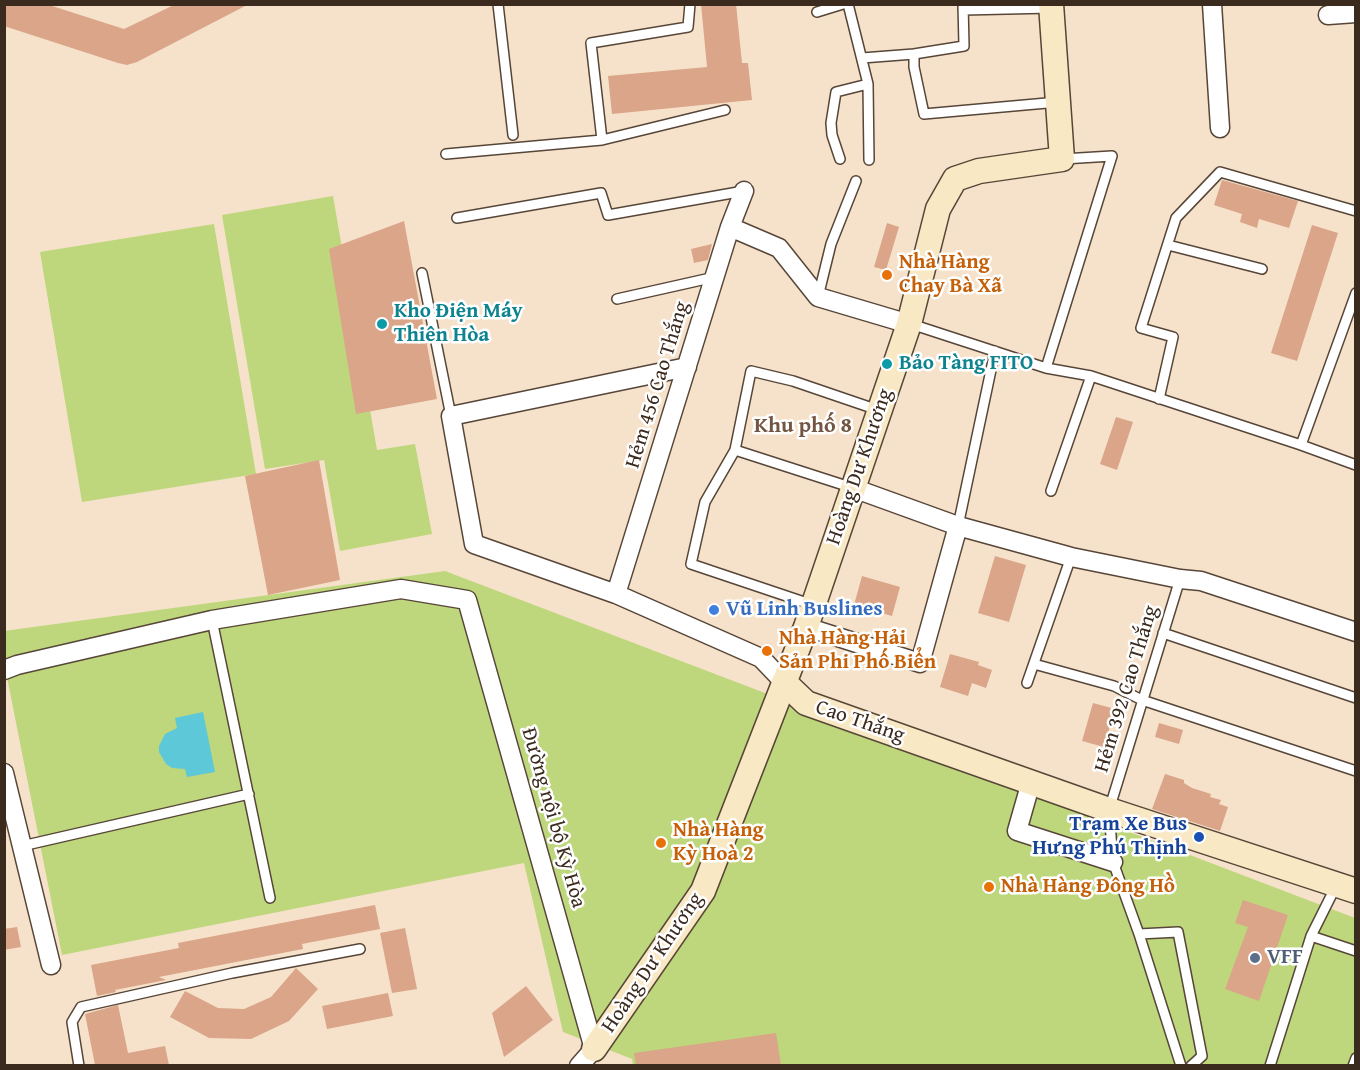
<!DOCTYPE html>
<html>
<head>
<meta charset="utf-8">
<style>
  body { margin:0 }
  #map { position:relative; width:1360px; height:1070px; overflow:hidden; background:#f6e2ca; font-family:"Gentium Book Plus",serif }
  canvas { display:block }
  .frame { position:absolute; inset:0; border:6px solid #3b2a1e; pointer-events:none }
</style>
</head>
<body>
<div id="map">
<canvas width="1360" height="1070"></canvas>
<div class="frame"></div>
</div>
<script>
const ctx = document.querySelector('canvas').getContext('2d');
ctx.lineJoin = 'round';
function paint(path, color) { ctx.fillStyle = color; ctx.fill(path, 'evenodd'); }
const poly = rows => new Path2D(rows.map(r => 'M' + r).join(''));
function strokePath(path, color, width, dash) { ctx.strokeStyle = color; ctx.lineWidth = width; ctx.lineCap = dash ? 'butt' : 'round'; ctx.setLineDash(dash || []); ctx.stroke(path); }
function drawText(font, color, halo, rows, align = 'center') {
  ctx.font = font + ' "Gentium Book Plus",serif'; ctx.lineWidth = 5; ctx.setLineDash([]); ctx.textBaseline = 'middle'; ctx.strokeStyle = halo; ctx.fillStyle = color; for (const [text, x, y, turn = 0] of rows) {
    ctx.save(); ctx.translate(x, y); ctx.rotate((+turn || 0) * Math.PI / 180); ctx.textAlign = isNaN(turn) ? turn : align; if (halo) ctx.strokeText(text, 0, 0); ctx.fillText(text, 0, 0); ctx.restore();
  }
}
const green = poly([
  [333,196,377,450,415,444,432,534,340,551,324,460,265,469,222,215],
  [214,224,256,474,82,502,40,252],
  [445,571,1355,918,1355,1065,633,1065,632,1059,563,1032,524,863,62,955,5,667,4,631]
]);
const water = poly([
  [203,712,215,772,187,777,185,769,172,768,166,764,159,752,159,746,165,734,177,728,175,718]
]);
const building = poly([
  [4,4,46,4,124,29,176,4,249,4,137,62,127,65,118,63,4,26],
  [701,4,736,4,742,63,748,63,752,100,612,114,608,76,707,67],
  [1222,180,1298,201,1289,228,1259,219,1257,228,1240,222,1242,214,1214,205],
  [404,221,437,399,356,414,329,249],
  [887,223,899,227,886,270,874,267],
  [1312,225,1338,233,1297,361,1271,353],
  [712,244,708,260,694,263,691,249],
  [1116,417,1133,422,1117,470,1100,464],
  [319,460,340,580,268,595,245,476],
  [995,556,1026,565,1009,622,978,613],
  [862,576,900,587,892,616,854,605],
  [950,654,979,662,978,665,992,670,986,688,972,683,968,696,940,687],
  [1093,703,1115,709,1104,747,1082,741],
  [1159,723,1183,730,1179,744,1155,737],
  [1165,774,1184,780,1184,783,1192,788,1211,794,1210,797,1221,800,1219,804,1228,807,1220,831,1152,809],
  [1243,900,1288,915,1259,1001,1225,989,1248,927,1235,923],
  [375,905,380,929,302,944,303,949,159,977,166,980,115,990,116,992,97,996,91,965,179,948,178,943],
  [17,927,21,947,4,950,4,929],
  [405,928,417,989,392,993,380,933],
  [296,968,318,989,289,1021,251,1039,209,1038,170,1017,185,991,218,1008,244,1009,271,997],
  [526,986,553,1020,504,1057,492,1013],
  [388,993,393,1016,327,1029,322,1006],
  [118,1005,128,1053,165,1046,169,1065,95,1065,85,1014],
  [776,1033,781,1065,636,1065,634,1053]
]);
const lane = poly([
  [498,4,513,135],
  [690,4,688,27,591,43,602,140,725,110],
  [848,4,868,84,869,160],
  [963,4,964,46,914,54,914,67,924,114,1058,102],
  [963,10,1051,8],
  [817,12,843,4],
  [862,58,914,54],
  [446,154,602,140],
  [840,159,832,135,831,123,836,92,868,84],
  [457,218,601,193,608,215,744,191],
  [1168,245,1262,269],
  [422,273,451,416],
  [818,297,831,244,856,181],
  [617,299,715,277],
  [911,324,1046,368,1112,156,1063,159],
  [1046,368,1091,376,1301,445,1356,465],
  [1159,399,1173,337,1141,328,1176,218,1220,172,1356,211],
  [1301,445,1356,293],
  [735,450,751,371,793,381,878,410],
  [1051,491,1091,376],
  [958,526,995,351],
  [1180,579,1109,810,1113,862,1139,934,1181,1066],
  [813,605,691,564,705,502,735,450,853,488],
  [212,620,270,898],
  [1163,633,1356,698],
  [1034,664,1114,686,1142,700,1356,771],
  [1027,683,1071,557],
  [22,846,249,794],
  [1139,934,1178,932,1202,1056,1191,1066],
  [1311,936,1356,951],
  [79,1066,72,1022,81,1007,232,973,360,949],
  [1270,1066,1311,936,1336,886],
  [1353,1066,1356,1058]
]);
const street = poly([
  [1212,4,1220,128],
  [1328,15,1356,13],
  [730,227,779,248,818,297,909,324],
  [687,367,451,416,474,544,616,594,761,658,784,682],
  [853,488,958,526,1071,557,1180,579,1201,581,1356,632],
  [616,594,730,227,744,191],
  [806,627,920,663,958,526],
  [4,670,17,665,212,620,401,589,467,600,594,1049,579,1066],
  [4,773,51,965],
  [1031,782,1017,831,1113,862]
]);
const secondary = poly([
  [784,682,806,703,1109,810,1356,891],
  [594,1049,703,891,806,627,909,324,938,209,955,179,979,171,1062,159,1051,4]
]);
const markers = [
  [887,275,6,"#e8710a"],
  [382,324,6,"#0f9aa8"],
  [887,364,6,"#0f9aa8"],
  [714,610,6,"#3f7fe0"],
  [767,651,6,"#e8710a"],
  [1199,837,6,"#1a4fb4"],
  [661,843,6,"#e8710a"],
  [989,887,6,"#e8710a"],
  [1255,958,6,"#5c6f8a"]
];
const foodNames = [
  ["Nhà Hàng",899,263],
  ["Chay Bà Xã",899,287],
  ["Nhà Hàng Hải",779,639],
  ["Sản Phi Phố Biển",779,663],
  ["Nhà Hàng",673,831],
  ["Kỳ Hoà 2",673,855],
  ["Nhà Hàng Đông Hồ",1001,887]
];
const cultureNames = [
  ["Kho Điện Máy",394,312],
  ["Thiên Hòa",394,336],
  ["Bảo Tàng FITO",899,364]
];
const streetNames = [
  ["Hẻm 456 Cao Thắng",658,385,-73],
  ["Hoàng Dư Khương",860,467,-71],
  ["Hẻm 392 Cao Thắng",1127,689,-73],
  ["Cao Thắng",860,722,19],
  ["Đường nội bộ Kỳ Hòa",553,818,74],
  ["Hoàng Dư Khương",653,963,-56]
];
const shopNames = [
  ["Vũ Linh Buslines",726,610]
];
const transitNames = [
  ["Trạm Xe Bus",1187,825],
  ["Hưng Phú Thịnh",1187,849]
];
const serviceNames = [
  ["VFF",1267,958]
];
const neighbourhoodNames = [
  ["Khu phố 8",803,426]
];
paint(green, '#bed77c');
paint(water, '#5dc8d7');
paint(building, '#daa588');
strokePath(lane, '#574638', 12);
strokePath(street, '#574638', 21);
strokePath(secondary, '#574638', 27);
strokePath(lane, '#fff', 9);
strokePath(street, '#fff', 18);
strokePath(secondary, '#f8e8c3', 24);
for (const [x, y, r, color] of markers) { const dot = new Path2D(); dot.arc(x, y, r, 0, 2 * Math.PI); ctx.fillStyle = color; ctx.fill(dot); strokePath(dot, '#fff', 2); }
drawText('bold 21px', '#c56008', '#fff', foodNames, 'left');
drawText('bold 21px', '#0d838f', '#fff', cultureNames, 'left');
drawText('21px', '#3b2a1e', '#fff', streetNames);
drawText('bold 21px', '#366cbe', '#fff', shopNames, 'left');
drawText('bold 21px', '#164399', '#fff', transitNames, 'right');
drawText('bold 21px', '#4e5e75', '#fff', serviceNames, 'left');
drawText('bold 22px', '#735543', '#fff', neighbourhoodNames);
</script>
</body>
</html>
